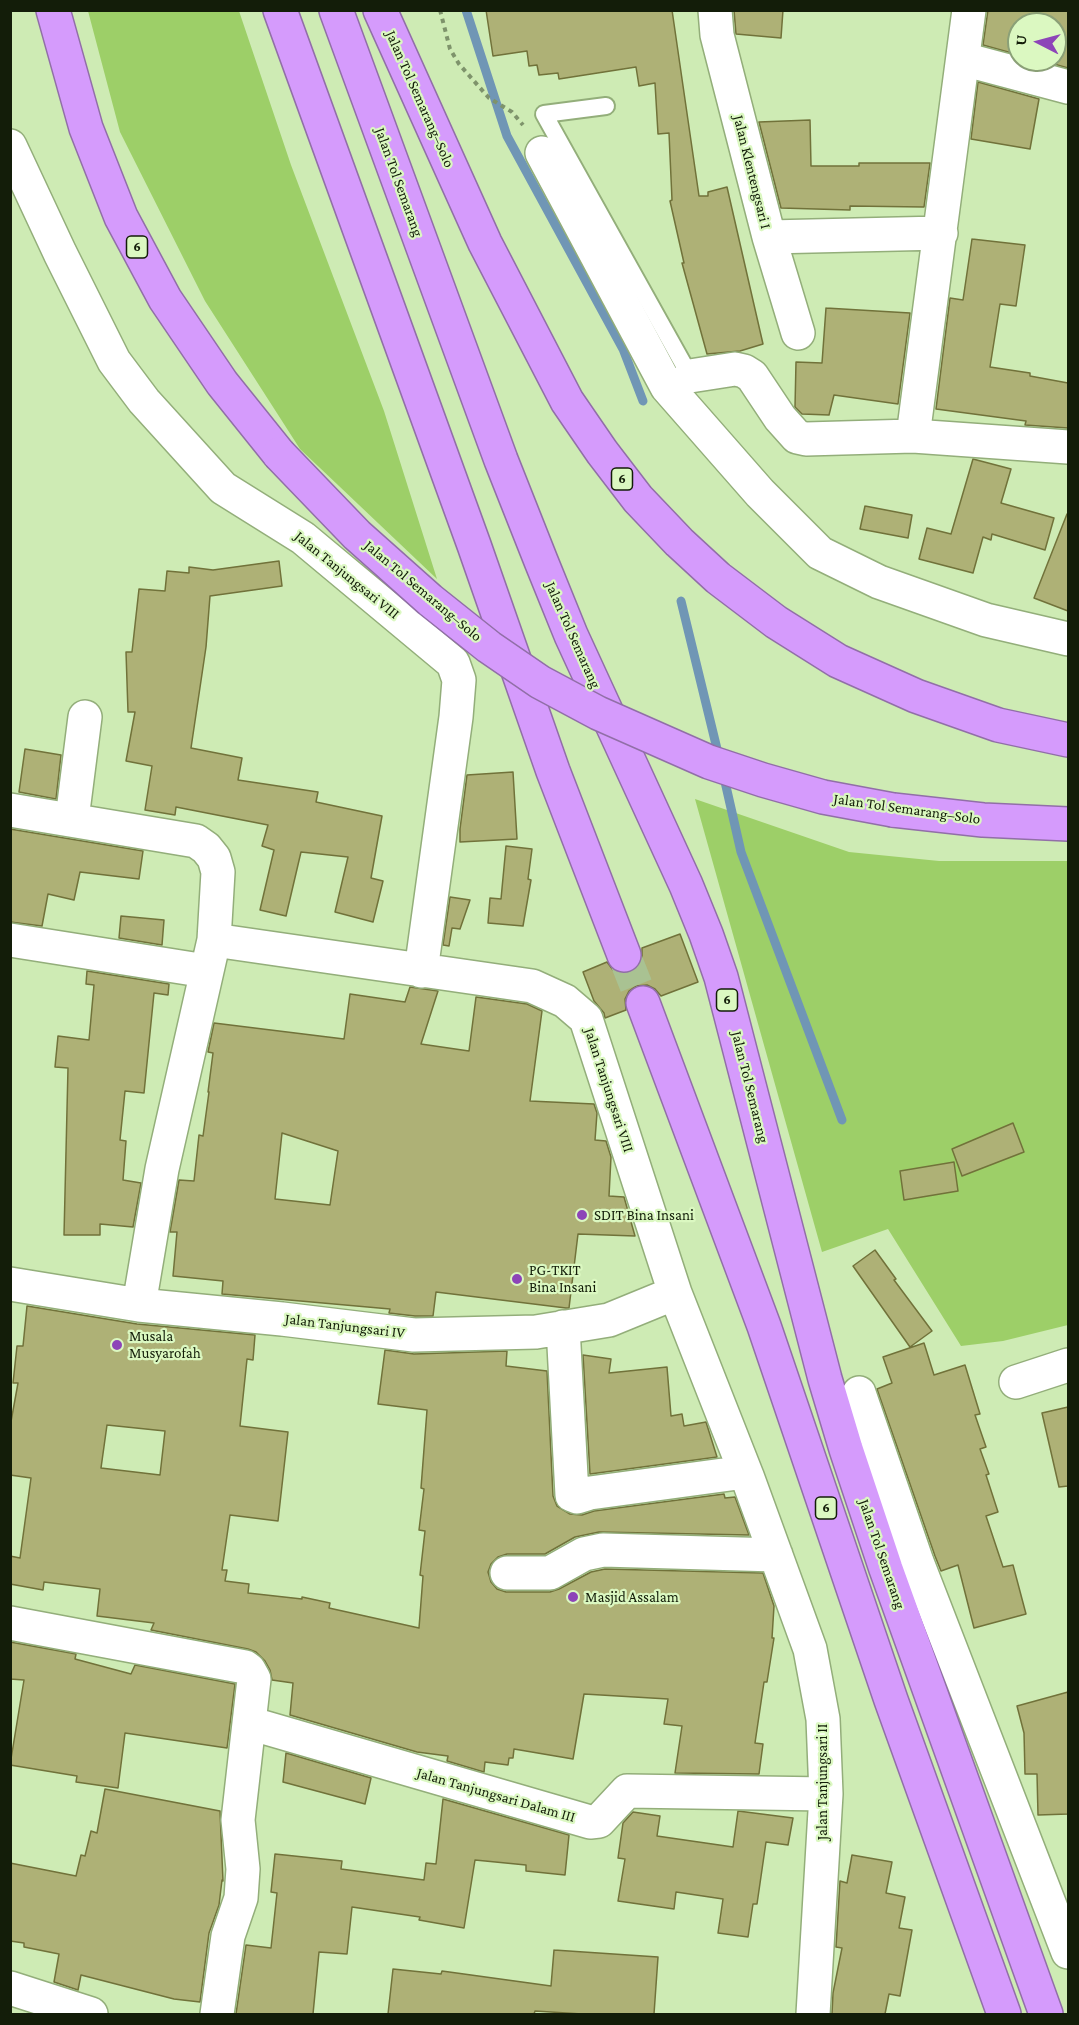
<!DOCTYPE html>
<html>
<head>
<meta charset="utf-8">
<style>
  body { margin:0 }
  #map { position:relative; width:1079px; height:2025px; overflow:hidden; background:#ceebb4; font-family:"Crimson Pro",serif }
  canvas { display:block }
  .frame { position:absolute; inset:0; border:12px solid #131d09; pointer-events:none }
  .north { position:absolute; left:1007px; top:12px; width:60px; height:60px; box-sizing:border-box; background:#dbf8c1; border:2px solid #8ba077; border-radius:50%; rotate:276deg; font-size:16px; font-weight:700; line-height:24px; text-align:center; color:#131d09 }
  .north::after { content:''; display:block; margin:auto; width:21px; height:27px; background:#8d45b8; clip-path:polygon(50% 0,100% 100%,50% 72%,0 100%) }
</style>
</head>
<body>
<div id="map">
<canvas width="1079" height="2025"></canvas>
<div class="frame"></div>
<div class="north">U</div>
</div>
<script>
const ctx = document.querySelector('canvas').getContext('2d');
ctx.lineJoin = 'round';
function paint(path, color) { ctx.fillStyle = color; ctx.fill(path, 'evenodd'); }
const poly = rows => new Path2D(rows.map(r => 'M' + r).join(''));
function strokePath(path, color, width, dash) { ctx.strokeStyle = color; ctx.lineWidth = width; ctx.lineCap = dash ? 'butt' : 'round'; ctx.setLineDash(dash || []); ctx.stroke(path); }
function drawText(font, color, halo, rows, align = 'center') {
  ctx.font = font + ' "Crimson Pro",serif'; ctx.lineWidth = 4.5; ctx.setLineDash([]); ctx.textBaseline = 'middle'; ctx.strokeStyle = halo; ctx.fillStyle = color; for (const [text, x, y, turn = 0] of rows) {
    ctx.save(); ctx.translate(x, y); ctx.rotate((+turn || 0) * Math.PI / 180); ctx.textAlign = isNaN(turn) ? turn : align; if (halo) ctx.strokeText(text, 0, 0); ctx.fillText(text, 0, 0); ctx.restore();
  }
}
const green = poly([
  [88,11,239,11,291,165,384,411,437,579,300,449,205,301,120,132],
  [695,799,849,852,939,861,1068,861,1068,1325,1003,1341,961,1346,888,1229,822,1252]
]);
const stream = poly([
  [466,10,507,136,623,349,643,401],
  [681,601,719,757],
  [723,773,741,852,842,1120]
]);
const building = poly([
  [486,10,672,10,699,196,708,196,708,192,727,187,763,344,740,351,707,354,682,263,684,263,670,201,672,200,669,133,658,134,655,83,639,86,636,67,559,79,558,73,539,75,537,65,529,66,527,51,493,56,486,10],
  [734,10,783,10,781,38,736,34,734,10],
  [988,10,1068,10,1068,68,1040,60,1055,60,1055,24,1019,24,1019,55,983,45,988,10],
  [978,82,1039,99,1030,149,971,139,978,82],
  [810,120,811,166,859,166,859,163,930,163,924,207,850,206,850,210,781,208,759,122,810,120],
  [972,239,1025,245,1016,306,1000,304,990,367,1030,373,1030,376,1068,383,1068,428,1025,425,1026,421,936,409,950,298,963,300,972,239],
  [826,308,910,313,898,404,834,395,829,415,802,414,795,407,796,362,822,363,826,308],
  [973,459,1011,469,1001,503,1054,518,1045,550,992,534,991,540,983,537,973,573,919,559,927,528,951,534,973,459],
  [865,506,912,515,908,538,860,529,865,506],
  [1067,514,1068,515,1068,611,1034,598,1067,514],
  [279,561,282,586,210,596,206,647,191,748,242,758,238,780,318,792,316,802,382,816,371,878,383,881,373,922,335,912,348,857,301,852,286,916,260,910,274,850,262,846,268,825,176,807,175,815,145,810,152,766,126,761,135,712,128,712,126,652,132,652,139,589,165,591,167,571,189,573,189,567,213,570,279,561],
  [25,749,61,755,56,799,19,792,25,749],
  [513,772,517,839,460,842,460,829,467,775,513,772],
  [10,829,143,851,139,879,80,872,74,900,48,894,42,926,10,922,10,829],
  [506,846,532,849,528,879,531,880,523,926,488,923,490,898,501,899,506,846],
  [450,897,470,900,460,929,452,928,449,946,443,945,450,897],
  [121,916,164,920,162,945,119,938,121,916],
  [680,934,698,982,661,996,655,989,647,985,636,986,629,991,625,999,626,1010,605,1018,604,1013,594,1001,583,972,607,962,613,970,621,973,631,972,638,967,642,958,642,948,680,934],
  [87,971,169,984,168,995,154,993,144,1093,125,1091,120,1140,126,1141,123,1180,141,1183,133,1227,100,1224,100,1235,64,1235,68,1068,55,1067,58,1036,89,1040,94,985,86,984,87,971],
  [410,987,438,991,421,1044,469,1051,476,997,527,1004,542,1011,530,1101,594,1104,597,1113,595,1140,606,1141,611,1157,609,1196,624,1197,635,1236,578,1234,569,1308,566,1308,436,1292,433,1316,415,1316,389,1313,390,1309,222,1294,223,1281,173,1276,177,1232,170,1232,179,1180,194,1181,199,1135,203,1136,209,1092,208,1092,213,1053,208,1052,214,1023,344,1039,350,994,405,1002,410,987],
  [282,1133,338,1151,330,1205,275,1199,282,1133],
  [1013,1123,1024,1152,962,1176,952,1149,1013,1123],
  [954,1162,958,1191,904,1200,900,1171,954,1162],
  [875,1250,896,1279,894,1280,932,1331,910,1347,853,1266,875,1250],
  [27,1306,137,1324,255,1335,253,1360,247,1359,240,1426,288,1432,278,1521,230,1515,222,1570,227,1570,225,1581,249,1584,248,1593,302,1599,302,1597,330,1603,329,1608,419,1628,423,1576,420,1575,425,1531,419,1530,424,1489,421,1488,427,1410,378,1404,385,1350,414,1354,507,1351,506,1366,547,1371,553,1496,557,1506,570,1514,582,1515,594,1511,724,1494,725,1498,735,1497,749,1535,599,1532,575,1537,545,1554,507,1554,498,1557,491,1564,488,1572,491,1582,497,1589,506,1592,550,1592,559,1589,591,1572,605,1569,763,1573,774,1606,772,1638,774,1638,767,1682,764,1682,755,1743,763,1744,759,1774,675,1773,682,1726,664,1724,668,1699,584,1694,573,1759,514,1749,513,1758,509,1758,508,1765,485,1762,484,1772,447,1761,448,1756,417,1752,290,1715,293,1683,272,1680,270,1670,265,1661,256,1652,248,1649,151,1630,154,1623,97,1616,100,1589,44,1582,43,1590,10,1584,10,1556,20,1558,31,1478,10,1475,10,1427,18,1383,13,1383,17,1346,23,1346,27,1306],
  [107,1425,165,1431,160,1475,101,1468,107,1425],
  [924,1343,934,1375,965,1365,980,1414,975,1415,986,1447,980,1449,989,1474,986,1475,998,1512,986,1516,1003,1567,1013,1565,1026,1614,974,1628,958,1565,941,1571,935,1556,877,1389,892,1383,883,1357,924,1343],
  [583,1355,611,1359,609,1373,667,1367,671,1416,682,1414,684,1426,706,1422,717,1457,590,1474,583,1355],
  [1068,1407,1068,1486,1059,1487,1042,1413,1068,1407],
  [10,1642,76,1654,75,1659,131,1674,135,1665,235,1684,227,1748,125,1733,118,1788,76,1782,77,1776,10,1765,24,1680,10,1679,10,1642],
  [1068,1692,1068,1814,1038,1815,1037,1774,1025,1774,1024,1733,1017,1706,1068,1692],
  [286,1753,371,1778,365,1804,283,1782,286,1753],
  [105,1789,220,1811,223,1881,222,1880,219,1905,209,1933,200,2002,174,1999,81,1975,78,1990,54,1982,59,1954,24,1947,24,1943,10,1941,10,1863,76,1876,81,1855,85,1856,91,1831,97,1833,105,1789],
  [443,1799,569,1835,565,1875,526,1871,526,1865,475,1860,464,1928,419,1920,420,1917,352,1907,347,1954,319,1952,313,2014,236,2014,246,1945,271,1948,277,1893,271,1892,275,1854,342,1861,341,1869,424,1880,426,1863,436,1864,443,1799],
  [738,1811,793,1818,788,1845,766,1842,757,1904,753,1904,748,1937,718,1933,723,1899,676,1892,674,1909,618,1901,625,1859,618,1858,623,1823,633,1812,660,1816,657,1836,733,1847,738,1811],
  [852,1855,892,1862,886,1893,905,1897,899,1928,912,1930,900,1996,889,1994,885,2014,832,2014,833,1993,842,1948,836,1947,840,1881,847,1883,852,1855],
  [554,1950,658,1957,654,2014,582,2014,535,2011,534,2014,388,2014,393,1969,441,1974,442,1971,551,1986,554,1950]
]);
const motorwayTunnel = poly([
  [624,955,643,1003]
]);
const path = poly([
  [440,10,450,49,459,64,489,98,512,112,523,125]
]);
const service = poly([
  [606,106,544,114,690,376]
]);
const minor = poly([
  [715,10,717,35,769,237,941,233],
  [963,59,1068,87],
  [10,146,60,253,114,361,144,401,223,488,303,538,453,663,459,680,456,717,421,971],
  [542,153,667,387,760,493,820,553,879,582,986,620,1068,639],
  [769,237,798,333],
  [690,376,735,369,744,371,752,376,780,418,797,437,806,439,913,436,1068,447],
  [913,436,969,10],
  [10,810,196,841,206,848,214,858,218,872,214,940,162,1169,139,1305],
  [72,819,85,717],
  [10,940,206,971],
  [214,940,532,986,565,1001,586,1019,675,1293,747,1476,810,1649,823,1719,826,1794,813,2014],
  [10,1284,139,1305,282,1319,414,1335,536,1332,609,1320,675,1293],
  [563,1327,572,1495,577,1497,590,1493,745,1472],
  [1016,1382,1068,1365],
  [859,1393,917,1562,1068,1952],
  [507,1573,550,1573,584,1554,603,1550,776,1555],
  [10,1623,245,1667,249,1670,254,1679,238,1820,243,1869,241,1898,228,1936,217,2014],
  [249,1723,590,1822,599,1821,627,1791,826,1794],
  [10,1988,91,2014]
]);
const motorway = poly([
  [53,10,86,128,121,217,165,299,222,383,279,454],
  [280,10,474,545,553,771,624,955],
  [336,10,501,460,541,561,571,635,686,885,706,934,721,977,825,1379,846,1449,886,1569,1046,2014],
  [380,10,485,243,567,401,602,452,638,499,679,542,718,578,776,622,838,661,916,696,998,725,1068,740],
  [893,810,983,820,1068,824],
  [643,1003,764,1326,891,1700,1004,2014]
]);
const motorwayBridge = poly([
  [279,454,357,535,430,600,489,647,540,682,598,713,709,762,763,780,823,797,893,810]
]);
const markers = [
  [582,1215,6,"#8d45b8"],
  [517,1279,6,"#8d45b8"],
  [117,1345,6,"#8d45b8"],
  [573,1597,6,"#8d45b8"]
];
const shields = [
  [137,247,21],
  [622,479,21],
  [727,1000,21],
  [826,1508,21]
];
const shieldNames = [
  ["6",137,247],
  ["6",622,479],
  ["6",727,1000],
  ["6",826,1508]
];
const streetNames = [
  ["Jalan Tol Semarang–Solo",420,99,66],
  ["Jalan Klentengsari I",752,172,76],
  ["Jalan Tol Semarang",399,182,70],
  ["Jalan Tanjungsari VIII",347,575,39],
  ["Jalan Tol Semarang–Solo",423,591,40],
  ["Jalan Tol Semarang",573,635,66],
  ["Jalan Tol Semarang–Solo",907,809,8],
  ["Jalan Tol Semarang",750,1087,76],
  ["Jalan Tanjungsari VIII",609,1090,72],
  ["Jalan Tanjungsari IV",345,1326,7],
  ["Jalan Tol Semarang",882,1554,71],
  ["Jalan Tanjungsari II",822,1782,-90],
  ["Jalan Tanjungsari Dalam III",496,1795,16]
];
const poiNames = [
  ["SDIT Bina Insani",594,1215],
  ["PG-TKIT",529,1270],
  ["Bina Insani",529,1287],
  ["Musala",129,1336],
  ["Musyarofah",129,1353],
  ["Masjid Assalam",585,1597]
];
paint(green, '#9dcf68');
strokePath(stream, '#7096b5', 9);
paint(building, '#aeb176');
strokePath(building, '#71723a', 1.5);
strokePath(motorwayTunnel, '#a9c292', 33, [33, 16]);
strokePath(service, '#93ae7a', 20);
strokePath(minor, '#93ae7a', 36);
strokePath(motorway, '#916fa7', 36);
strokePath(path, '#7e936b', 4, [4.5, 4.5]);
strokePath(service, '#fff', 16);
strokePath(minor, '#fff', 33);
strokePath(motorway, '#d59bfc', 33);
strokePath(motorwayBridge, '#916fa7', 36, []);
strokePath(motorwayBridge, '#d59bfc', 33);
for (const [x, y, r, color] of markers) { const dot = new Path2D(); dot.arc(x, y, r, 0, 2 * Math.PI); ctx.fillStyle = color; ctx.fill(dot); strokePath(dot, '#dbf8c1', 2); }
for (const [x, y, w] of shields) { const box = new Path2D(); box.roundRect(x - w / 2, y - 11, w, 22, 4.5); ctx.fillStyle = '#dbf8c1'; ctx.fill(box); strokePath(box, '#131d09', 1.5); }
drawText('bold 14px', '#131d09', null, shieldNames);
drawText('15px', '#131d09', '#dbf8c1', streetNames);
drawText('15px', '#131d09', '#dbf8c1', poiNames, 'left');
</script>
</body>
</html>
